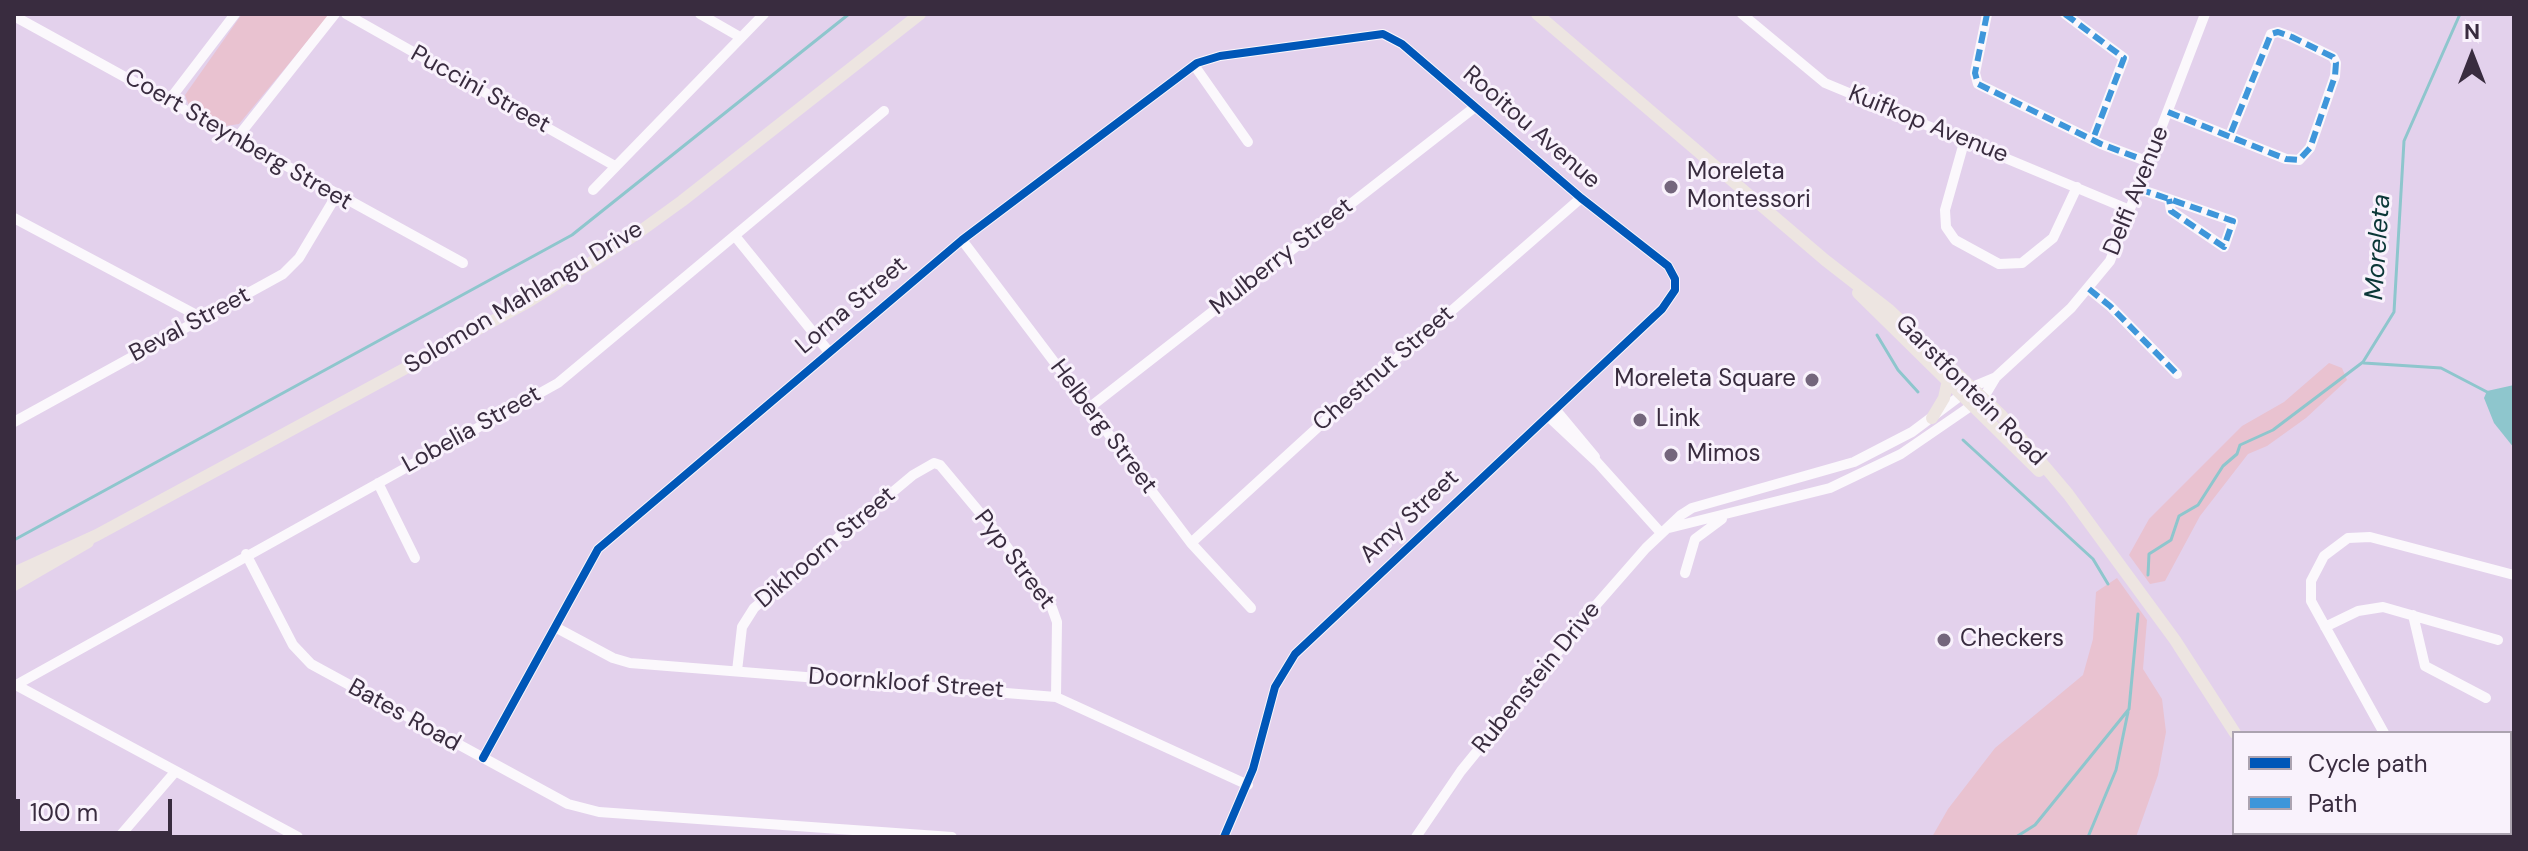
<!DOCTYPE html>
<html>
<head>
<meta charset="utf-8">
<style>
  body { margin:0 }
  #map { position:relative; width:2528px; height:851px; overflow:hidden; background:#e3d1ec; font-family:"DM Sans",sans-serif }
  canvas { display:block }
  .frame { position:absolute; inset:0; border:16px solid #392c3f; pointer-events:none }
  .legend { position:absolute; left:2232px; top:731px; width:280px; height:104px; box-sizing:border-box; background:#f9f2fc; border:2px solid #aca3b0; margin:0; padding:10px 14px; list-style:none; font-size:24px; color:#392c3f }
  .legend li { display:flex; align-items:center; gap:16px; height:40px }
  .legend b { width:40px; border:2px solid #aca3b0 }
  .north { position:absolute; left:2432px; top:16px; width:80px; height:80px; -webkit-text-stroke:6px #f9f2fc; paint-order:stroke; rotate:0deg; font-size:22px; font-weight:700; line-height:32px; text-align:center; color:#392c3f }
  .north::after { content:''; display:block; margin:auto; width:28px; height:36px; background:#392c3f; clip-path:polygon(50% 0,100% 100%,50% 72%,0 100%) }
  .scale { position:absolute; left:16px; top:799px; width:156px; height:36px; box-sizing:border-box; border:4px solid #392c3f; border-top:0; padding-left:10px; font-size:24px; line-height:28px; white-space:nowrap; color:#392c3f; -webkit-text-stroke:6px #f9f2fc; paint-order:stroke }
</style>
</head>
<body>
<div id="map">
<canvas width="2528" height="851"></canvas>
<div class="frame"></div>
<ul class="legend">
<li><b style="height:10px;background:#0057b8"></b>Cycle path</li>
<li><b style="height:10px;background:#3e96da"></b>Path</li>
</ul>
<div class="north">N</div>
<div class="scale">100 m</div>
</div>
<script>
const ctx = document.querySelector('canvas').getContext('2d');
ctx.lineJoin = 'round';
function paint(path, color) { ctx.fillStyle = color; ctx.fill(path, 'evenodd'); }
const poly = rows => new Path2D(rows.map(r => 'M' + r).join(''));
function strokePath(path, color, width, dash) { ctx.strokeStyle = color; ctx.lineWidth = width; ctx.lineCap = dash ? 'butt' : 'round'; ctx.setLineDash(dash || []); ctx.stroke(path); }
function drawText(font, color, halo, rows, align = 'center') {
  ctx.font = font + ' "DM Sans",sans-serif'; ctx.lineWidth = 6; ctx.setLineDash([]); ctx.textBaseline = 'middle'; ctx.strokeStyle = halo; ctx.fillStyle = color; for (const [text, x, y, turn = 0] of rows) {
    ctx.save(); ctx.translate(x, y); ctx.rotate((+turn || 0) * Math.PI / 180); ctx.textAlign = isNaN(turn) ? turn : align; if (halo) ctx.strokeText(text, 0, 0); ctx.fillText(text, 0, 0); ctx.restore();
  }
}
const green = poly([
  [242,14,330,14,239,124,226,126,189,106,185,95],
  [2329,363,2342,368,2347,380,2306,418,2267,446,2248,454,2200,516,2165,581,2150,584,2129,555,2149,519,2242,426,2284,402],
  [2117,578,2147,620,2143,669,2162,699,2166,732,2158,775,2136,837,1932,837,1948,809,1995,748,2083,675,2093,639,2096,592]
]);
const water = poly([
  [2514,385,2514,448,2494,423,2484,398,2487,391]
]);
const stream = poly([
  [1877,335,1898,370,1918,392],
  [2364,363,2441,368,2489,393],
  [1963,440,2093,559,2108,584],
  [14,540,572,235,849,14],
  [2148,575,2149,554,2171,540,2179,516,2198,505,2223,466,2237,454,2240,445,2273,430,2363,362,2394,312,2404,141,2460,14],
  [2016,837,2035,825,2129,709,2138,614],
  [2088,837,2116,770,2128,712]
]);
const minor = poly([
  [346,14,615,166],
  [700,14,740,37],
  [1742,14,1825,83,2130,210],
  [1987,14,1975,73,1978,84,2101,144,2149,162],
  [2065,14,2124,58,2093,139],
  [14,16,463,263],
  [1194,65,1248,142],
  [170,99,235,14],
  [2168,112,2286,159,2299,160,2310,148,2335,76,2336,63,2333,57,2292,37,2278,32,2271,34,2230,135],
  [236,139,335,14],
  [1965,139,1945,210,1946,227,1955,240,1999,264,2022,263,2053,238,2077,187],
  [2139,189,2169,199,2233,221,2224,247,2171,211,2169,199],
  [593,190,764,14],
  [14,218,202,318],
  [735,236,829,352],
  [962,240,1191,543,1251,608],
  [2089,289,2110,306,2177,374],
  [1089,408,1475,107],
  [1555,409,1595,457],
  [1548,416,1597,462,1661,533],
  [14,422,283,274,299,258,336,196],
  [378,483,415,558],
  [1669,528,1830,488,1901,454,1984,397,1996,377,2071,308,2110,261,2205,14],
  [1191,543,1317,428,1581,198],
  [246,554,293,645,311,664,568,804,599,812,952,837],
  [1685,573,1695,539,1722,519],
  [2413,615,2425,666,2486,698],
  [555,627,613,658,630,663,1056,697,1248,785],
  [2325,627,2358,611,2383,607,2498,640],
  [737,671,742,627,754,608,913,475,934,463,940,465,996,532,1052,608,1057,622,1056,697],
  [14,684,298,837],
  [16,685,558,383,884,111],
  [2384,733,2311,601,2311,581,2324,556,2348,538,2370,537,2514,575],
  [483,758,598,549,962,240,1197,63,1220,56,1383,34,1402,44,1581,198,1668,266,1675,279,1675,290,1662,309,1295,654,1275,687,1253,769,1224,837],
  [2510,778,2514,776],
  [119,837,175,772],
  [1416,837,1461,771,1597,604,1646,548,1681,515,1692,508,1854,462,1912,432,1972,387,1996,377]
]);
const major = poly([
  [1537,14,1825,260,1888,309,2001,415,2068,494,2175,640,2235,733],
  [1858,293,2039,471],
  [1932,418,1944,398,1948,380],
  [14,573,97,535,528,302,635,235,682,201,920,14],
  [14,585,88,542],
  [2288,833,2290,837]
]);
const quiet = poly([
  [1987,14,1975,73,1978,84,2101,144,2149,162],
  [2065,14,2124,58,2093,139],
  [2168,112,2286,159,2299,160,2310,148,2335,76,2336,63,2333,57,2292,37,2278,32,2271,34,2230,135],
  [2139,189,2169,199,2233,221,2224,247,2171,211,2169,199],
  [2089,289,2110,306,2177,374]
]);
const cycleway = poly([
  [483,758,598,549,962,240,1197,63,1220,56,1383,34,1402,44,1581,198,1668,266,1675,279,1675,290,1662,309,1295,654,1275,687,1253,769,1224,837]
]);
const markers = [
  [1671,187,8,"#74667c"],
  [1812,380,8,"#74667c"],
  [1640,420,8,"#74667c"],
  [1671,455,8,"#74667c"],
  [1944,640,8,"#74667c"]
];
const streetNames = [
  ["Puccini Street",480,90,29],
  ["Kuifkop Avenue",1928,125,22],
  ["Rooitou Avenue",1531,128,41],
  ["Coert Steynberg Street",238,140,30],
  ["Delfi Avenue",2137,191,-68],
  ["Mulberry Street",1282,257,-38],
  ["Solomon Mahlangu Drive",524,298,-31],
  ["Lorna Street",852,306,-40],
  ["Beval Street",190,325,-28],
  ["Chestnut Street",1384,369,-41],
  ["Garstfontein Road",1970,391,45],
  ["Helberg Street",1103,427,53],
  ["Lobelia Street",472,430,-29],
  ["Amy Street",1410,517,-43],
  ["Dikhoorn Street",826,548,-40],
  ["Pyp Street",1014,560,53],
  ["Rubenstein Drive",1537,678,-51],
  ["Doornkloof Street",906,684,4],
  ["Bates Road",404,716,29]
];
const poiNames = [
  ["Moreleta",1687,173],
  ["Montessori",1687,201],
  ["Moreleta Square",1796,380,"right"],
  ["Link",1656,420],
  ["Mimos",1687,455],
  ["Checkers",1960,640]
];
const waterNames = [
  ["Moreleta",2379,247,-86]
];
paint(green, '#e9c2d0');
paint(water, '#8ec6cd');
strokePath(stream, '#8ec6cd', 3);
strokePath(minor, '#fbf8fc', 10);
strokePath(major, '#ede5e1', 12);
strokePath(quiet, '#3e96da', 6, [12, 6]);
strokePath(cycleway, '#0057b8', 8);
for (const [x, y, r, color] of markers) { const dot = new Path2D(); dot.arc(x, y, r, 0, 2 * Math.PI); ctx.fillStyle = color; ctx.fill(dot); strokePath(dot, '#f9f2fc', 3); }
drawText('24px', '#392c3f', '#f9f2fc', streetNames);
drawText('24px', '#392c3f', '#f9f2fc', poiNames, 'left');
drawText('italic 26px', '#0b3737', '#f9f2fc', waterNames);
</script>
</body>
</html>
